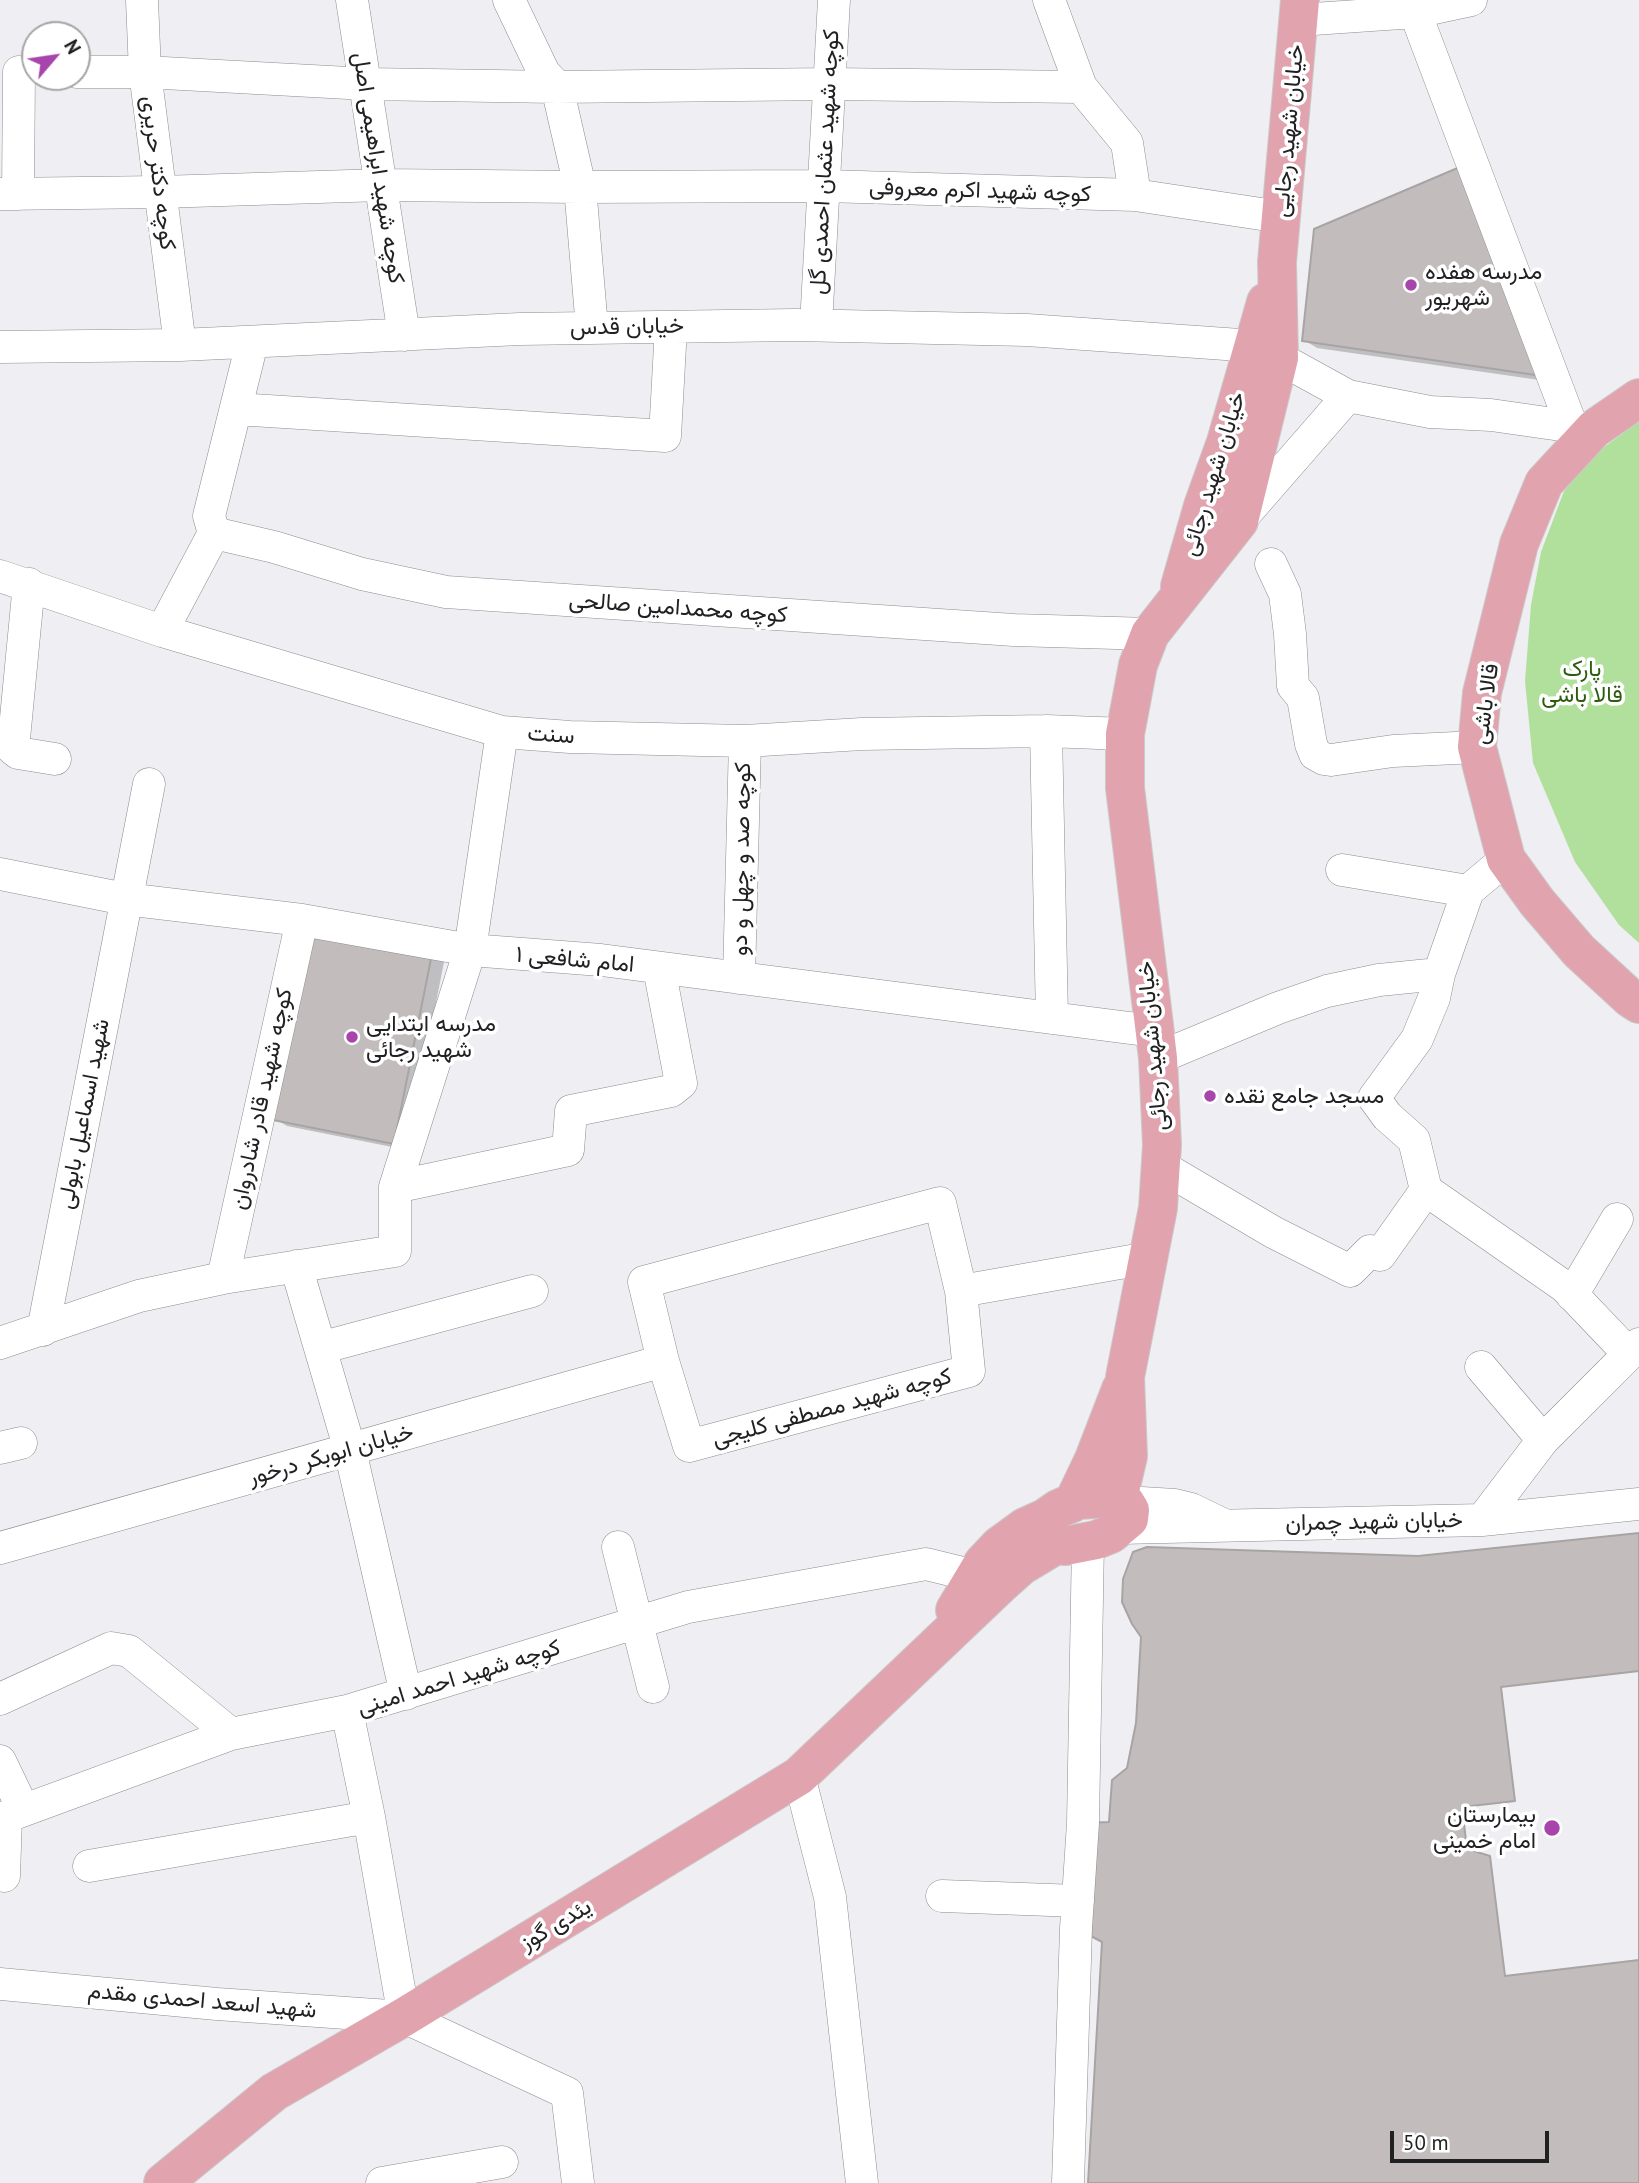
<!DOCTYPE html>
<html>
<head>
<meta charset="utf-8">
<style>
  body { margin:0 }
  #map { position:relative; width:1639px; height:2183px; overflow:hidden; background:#efeff3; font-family:"PT Sans",sans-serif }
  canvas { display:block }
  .north { position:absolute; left:21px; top:21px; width:70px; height:70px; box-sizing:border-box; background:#fff; border:2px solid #a6a6a7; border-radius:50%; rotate:61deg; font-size:19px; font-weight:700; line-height:28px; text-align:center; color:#212123 }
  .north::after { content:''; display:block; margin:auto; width:24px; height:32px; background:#a845ac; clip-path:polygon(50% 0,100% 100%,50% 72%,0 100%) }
  .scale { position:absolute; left:1390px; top:2131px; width:159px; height:32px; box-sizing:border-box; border:4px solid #212123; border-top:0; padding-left:9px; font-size:21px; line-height:24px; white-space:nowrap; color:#212123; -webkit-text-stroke:5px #fff; paint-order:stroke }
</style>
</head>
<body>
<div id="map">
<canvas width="1639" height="2183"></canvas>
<div class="north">N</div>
<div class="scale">50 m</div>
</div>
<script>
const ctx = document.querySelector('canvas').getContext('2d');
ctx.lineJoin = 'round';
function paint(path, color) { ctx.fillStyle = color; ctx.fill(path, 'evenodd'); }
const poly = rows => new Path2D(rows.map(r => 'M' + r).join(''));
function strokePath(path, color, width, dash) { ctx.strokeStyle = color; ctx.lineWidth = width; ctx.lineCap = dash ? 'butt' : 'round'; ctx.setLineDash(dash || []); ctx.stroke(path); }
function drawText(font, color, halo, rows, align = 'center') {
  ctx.font = font + ' "PT Sans",Vazirmatn,sans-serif'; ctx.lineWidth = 7; ctx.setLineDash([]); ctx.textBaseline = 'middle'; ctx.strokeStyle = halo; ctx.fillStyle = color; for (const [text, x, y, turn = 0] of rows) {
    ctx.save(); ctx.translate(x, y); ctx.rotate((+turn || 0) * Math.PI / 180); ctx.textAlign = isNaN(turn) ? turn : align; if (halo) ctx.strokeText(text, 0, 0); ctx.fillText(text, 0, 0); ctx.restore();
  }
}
const green = poly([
  [1639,421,1639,943,1619,925,1575,862,1533,763,1525,681,1531,605,1541,552,1564,491,1595,454]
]);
const shadow = poly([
  [1316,230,1560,383,1317,348,1304,340],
  [432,955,444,962,407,1150,287,1126,275,1119]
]);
const building = poly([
  [1467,164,1549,377,1302,341,1314,229,1467,164],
  [311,929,432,954,394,1144,273,1120,311,929],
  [1639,1533,1639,2183,1088,2183,1102,1942,1076,1928,1083,1823,1109,1822,1112,1780,1127,1768,1136,1723,1141,1637,1132,1624,1122,1602,1123,1579,1133,1552,1147,1547,1418,1556,1639,1533],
  [1639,1671,1639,1960,1505,1976,1490,1856,1467,1849,1462,1807,1515,1801,1501,1687,1639,1671]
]);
const minor = poly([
  [142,0,145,72,180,345],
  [352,0,404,335],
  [509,0,544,73,557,87,580,187,592,328],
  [1049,0,1081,87,1127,143,1135,195],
  [1415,12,1572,427],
  [1299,20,1415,12,1471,0],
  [77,72,145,72,367,84,557,87,830,84,1081,87],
  [0,194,160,192,382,185,580,187,825,186,1135,195,1281,217],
  [18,194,19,72],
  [816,325,834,0],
  [0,347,180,345,520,329,795,325,1027,330,1254,346],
  [1279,358,1348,396,1430,412,1491,415,1589,429],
  [236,409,665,436,671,327],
  [1239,521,1348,396],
  [214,533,274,547,362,574,446,592,1014,630,1150,634],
  [1271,564,1285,594,1290,634,1293,686,1303,698,1311,744,1315,754,1324,759,1331,760,1393,751,1477,747],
  [0,576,162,631,502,732,570,737,745,741,862,734,1046,731,1125,734],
  [29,584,13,749,18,753,55,759],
  [162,631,214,533,209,516,252,343],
  [1046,731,1052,1018],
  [1506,859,1468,891,1439,974,1434,998,1417,1039,1374,1098,1387,1116,1414,1140,1426,1190,1565,1287,1628,1353],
  [1342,870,1468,891],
  [0,874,125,899,302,920,470,950,601,960,1153,1031],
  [739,978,745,741],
  [1158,1058,1278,1008,1327,991,1379,980,1439,974],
  [1161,1166,1273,1232,1350,1271,1370,1251,1380,1255,1426,1190],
  [395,1187,568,1150,571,1111,671,1091,681,1083,659,968],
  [296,1266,350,1450,406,1694],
  [223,1278,302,920],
  [961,1291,940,1203,644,1282,663,1361,689,1446,969,1371,961,1291,1148,1258],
  [1572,1295,1617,1219],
  [43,1330,149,784],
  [0,1343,139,1296,223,1278,395,1251,395,1187,470,950,502,732],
  [320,1348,532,1291],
  [1481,1367,1543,1440],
  [0,1448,21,1443],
  [1125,1502,1175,1505,1191,1509,1222,1524],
  [1482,1520,1543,1440,1639,1344],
  [1120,1528,1482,1520,1639,1504],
  [618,1547,653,1687],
  [0,1548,663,1361],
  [0,1699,111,1648,129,1651,231,1734],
  [347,1711,369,1817,404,2017],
  [0,1761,23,1809],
  [799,1776,830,1897,862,2183],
  [0,1819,231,1734,347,1711,688,1607,926,1564,975,1576],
  [89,1866,369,1817],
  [4,1876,6,1817],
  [942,1896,1078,1901],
  [0,1984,217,2004,404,2017,567,2093,578,2183],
  [382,2183,502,2162],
  [1068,2183,1076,1928,1083,1823,1088,1542]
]);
const major = poly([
  [1639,398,1594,429,1544,483,1519,544,1482,693,1477,747,1506,859,1537,902,1579,951,1630,998,1639,1004],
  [1180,586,1203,506,1226,442,1266,302],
  [1110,1498,1125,1502,1130,1510,1129,1519,1111,1534,1096,1540,1065,1546,1049,1542,1040,1532,1040,1526,1045,1518,1058,1509,1079,1500,1110,1498],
  [1118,1499,1128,1456,1125,1377,1158,1208,1162,1145,1158,1058,1125,788,1125,734,1138,665,1150,634,1239,521,1279,358,1277,262,1300,0],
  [1073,1503,1094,1459,1121,1389],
  [955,1610,983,1563,999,1546,1025,1527,1045,1518],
  [163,2183,274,2092,404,2017,799,1776,1002,1583,1021,1566,1056,1545]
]);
const markers = [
  [1411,285,7,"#a845ac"],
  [352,1037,7,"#a845ac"],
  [1210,1096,7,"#a845ac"],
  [1552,1828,9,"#a845ac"]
];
const streetNames = [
  ["خیابان شهید رجایی",1289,131,-85],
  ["کوچه شهید عثمان احمدی گل",825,162,-87],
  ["کوچه شهید ابراهیمی اصل",378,168,81],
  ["کوچه دکتر حریری",158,173,83],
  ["کوچه شهید اکرم معروفی",980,191,2],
  ["خیابان قدس",627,327,-1],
  ["خیابان شهید رجائی",1214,474,-73],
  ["کوچه محمدامین صالحی",678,608,4],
  ["قالا باشی",1486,704,-82],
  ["سنت",551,735,4],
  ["کوچه صد و چهل و دو",742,859,-89],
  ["امام شافعی ۱",575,960,5],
  ["خیابان شهید رجائی",1153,1046,-95],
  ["کوچه شهید قادر شادروان",262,1099,-78],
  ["شهید اسماعیل بابولی",84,1114,-79],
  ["کوچه شهید مصطفی کلیجی",832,1408,-15],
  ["خیابان ابوبکر درخور",331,1455,-16],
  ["خیابان شهید چمران",1374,1522,-1],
  ["کوچه شهید احمد امینی",459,1678,-17],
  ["یئدی گوز",556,1925,-31],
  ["شهید اسعد احمدی مقدم",202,2001,5]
];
const poiNames = [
  ["مدرسه هفده",1425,272],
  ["شهریور",1425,298],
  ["مدرسه ابتدایی",366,1024],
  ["شهید رجائی",366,1050],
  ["مسجد جامع نقده",1224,1096],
  ["بیمارستان",1536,1815,"right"],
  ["امام خمینی",1536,1841,"right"]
];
const parkNames = [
  ["پارک",1582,669],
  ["قالا باشی",1582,695]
];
paint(green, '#b1e09c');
paint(shadow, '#0003');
paint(building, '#c2bcbc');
strokePath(building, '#a9a4a4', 2);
strokePath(minor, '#8c8c90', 33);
strokePath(major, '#cacaca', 40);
strokePath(minor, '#fff', 32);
strokePath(major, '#e1a4af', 38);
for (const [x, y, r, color] of markers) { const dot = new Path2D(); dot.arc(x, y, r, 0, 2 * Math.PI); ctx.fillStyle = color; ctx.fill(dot); strokePath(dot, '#fff', 2.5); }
drawText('23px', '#212123', '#fff', streetNames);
drawText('23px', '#212123', '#fff', poiNames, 'left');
drawText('23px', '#2d5c0f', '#fff', parkNames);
</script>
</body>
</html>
